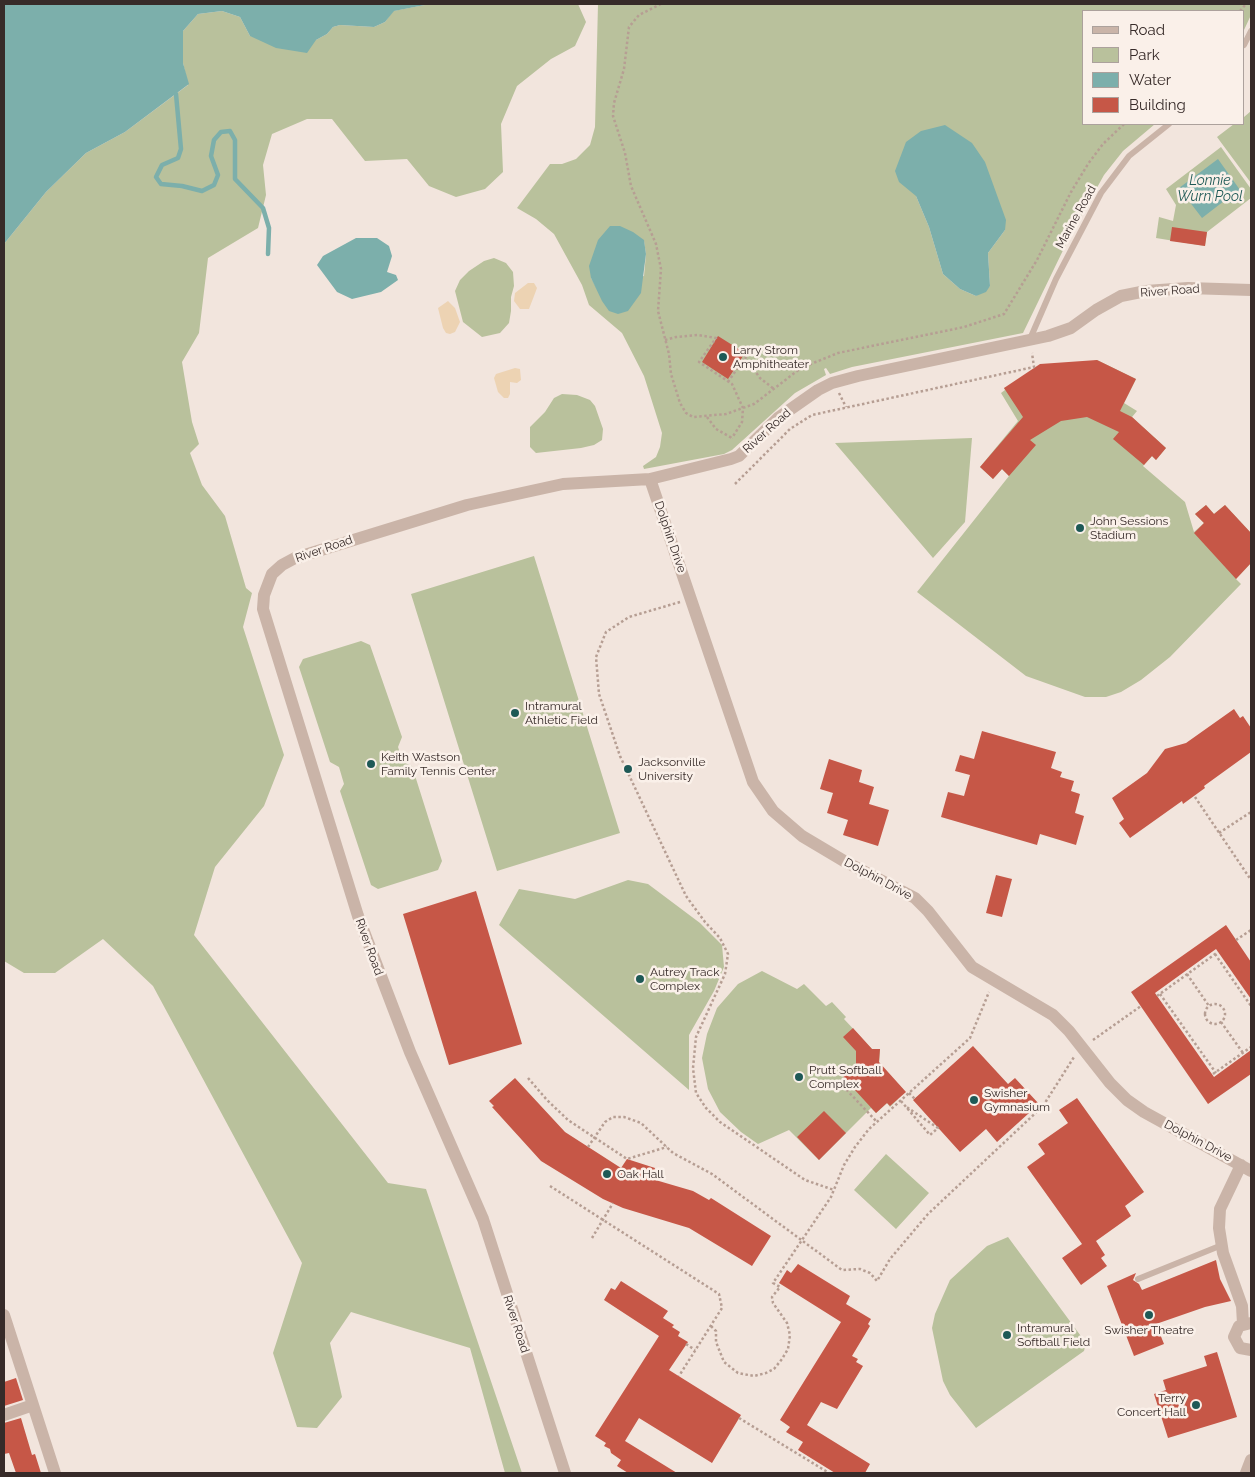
<!DOCTYPE html>
<html>
<head>
<meta charset="utf-8">
<style>
  body { margin:0 }
  #map { position:relative; width:1255px; height:1477px; overflow:hidden; background:#f2e5dd; font-family:Raleway,sans-serif }
  canvas { display:block }
  .frame { position:absolute; inset:0; border:5px solid #372b29; pointer-events:none }
  .legend { position:absolute; left:1082px; top:10px; width:162px; height:115px; box-sizing:border-box; background:#faf0e9; border:1px solid #aca19c; margin:0; padding:6px 9px; list-style:none; font-size:15px; color:#372b29 }
  .legend li { display:flex; align-items:center; gap:10px; height:25px }
  .legend b { width:25px; border:1px solid #aca19c }
</style>
</head>
<body>
<div id="map">
<canvas width="1255" height="1477"></canvas>
<div class="frame"></div>
<ul class="legend">
<li><b style="height:6px;background:#cab4a8"></b>Road</li>
<li><b style="height:14px;background:#b9c19c"></b>Park</li>
<li><b style="height:14px;background:#7cafab"></b>Water</li>
<li><b style="height:14px;background:#c65747"></b>Building</li>
</ul>
</div>
<script>
const ctx = document.querySelector('canvas').getContext('2d');
ctx.lineJoin = 'round';
function paint(path, color) { ctx.fillStyle = color; ctx.fill(path, 'evenodd'); }
const poly = rows => new Path2D(rows.map(r => 'M' + r).join(''));
function strokePath(path, color, width, dash) { ctx.strokeStyle = color; ctx.lineWidth = width; ctx.lineCap = dash ? 'butt' : 'round'; ctx.setLineDash(dash || []); ctx.stroke(path); }
function drawText(font, color, halo, rows, align = 'center') {
  ctx.font = font + ' Raleway,sans-serif'; ctx.lineWidth = 5; ctx.setLineDash([]); ctx.textBaseline = 'middle'; ctx.strokeStyle = halo; ctx.fillStyle = color; for (const [text, x, y, turn = 0] of rows) {
    ctx.save(); ctx.translate(x, y); ctx.rotate((+turn || 0) * Math.PI / 180); ctx.textAlign = isNaN(turn) ? turn : align; if (halo) ctx.strokeText(text, 0, 0); ctx.fillText(text, 0, 0); ctx.restore();
  }
}
const green = poly([
  [430,4,578,4,586,22,575,46,551,59,517,86,501,124,503,172,485,189,456,197,429,186,407,159,365,161,332,119,307,119,272,134,263,165,266,195,258,228,208,258,199,333,182,362,192,422,199,444,190,453,202,485,225,516,246,588,252,593,243,627,284,755,264,806,215,867,194,935,388,1183,426,1189,522,1473,505,1473,470,1348,351,1312,330,1343,342,1397,317,1428,297,1427,273,1353,302,1263,153,986,103,939,55,973,24,973,4,961,4,244,46,192,86,153,125,132,188,85,183,63,183,31,198,14,222,11,240,17,250,36,316,40,327,34,333,27,340,25,374,27,385,22,393,11],
  [598,4,1251,4,1251,15,1244,30,1244,11,1084,11,1084,124,1155,124,1123,151,1104,175,1068,240,1023,333,852,367,830,374,826,368,824,369,826,375,795,393,732,450,724,454,644,469,643,466,656,457,660,447,662,433,644,376,622,333,589,305,582,285,554,234,536,219,517,208,550,164,562,164,576,159,590,145,595,127],
  [916,196,1005,230,988,253,990,286,976,296,960,289,943,274,929,227],
  [644,241,646,254,644,276,597,289,591,278],
  [1251,111,1251,183,1217,137,1234,124,1244,124,1244,117],
  [1221,147,1251,189,1251,198,1207,232,1205,246,1156,238,1159,217,1173,221,1176,205,1166,189],
  [494,258,506,263,513,272,514,286,511,297,511,311,509,323,500,333,482,337,463,322,455,291,460,280,469,271,484,261],
  [1097,360,1136,379,1124,403,1137,411,1132,417,1166,448,1156,460,1152,456,1143,466,1185,502,1194,532,1204,523,1195,514,1206,505,1214,514,1225,505,1251,533,1251,563,1236,579,1241,584,1170,657,1141,680,1121,692,1106,697,1085,697,1026,676,917,592,1009,476,1002,469,993,479,980,467,1018,421,1001,393,1005,390,1004,388],
  [562,394,577,395,590,400,595,406,603,429,602,440,594,445,581,448,536,453,530,447,530,427,545,412,554,398],
  [972,438,965,522,933,558,835,443],
  [534,556,620,833,497,871,411,594],
  [361,641,370,645,402,737,398,747,403,762,412,766,442,861,438,870,378,889,371,885,340,791,344,784,339,767,330,762,299,667,303,659],
  [628,880,648,884,700,923,722,945,724,967,714,991,689,1035,689,1090,499,925,519,889,575,899],
  [762,971,797,989,804,984,826,1006,832,1002,846,1017,844,1019,872,1049,880,1049,879,1064,903,1089,896,1096,898,1099,890,1107,887,1103,876,1113,871,1108,819,1160,789,1130,758,1144,741,1132,720,1112,708,1089,702,1058,707,1034,717,1008,738,984],
  [886,1154,929,1193,896,1229,854,1190],
  [1008,1237,1086,1343,1084,1351,976,1428,950,1395,943,1381,932,1328,935,1314,950,1280,987,1246]
]);
const sand = poly([
  [528,283,534,283,537,288,534,296,529,309,520,309,514,301,515,293],
  [448,301,455,308,460,322,455,332,450,334,446,333,443,328,438,308],
  [515,368,520,369,521,380,517,383,510,382,510,394,508,398,504,398,498,392,494,378,496,374]
]);
const water = poly([
  [4,4,430,4,394,11,385,22,374,27,340,25,333,27,327,34,316,40,307,53,276,48,250,36,240,17,222,11,198,14,183,31,183,63,189,84,125,132,86,153,46,192,4,244],
  [945,125,972,143,985,162,1006,220,1005,230,988,253,990,286,986,292,976,296,960,289,943,274,929,227,916,196,899,182,895,171,906,142,921,131],
  [1218,159,1240,190,1238,192,1238,199,1232,203,1224,201,1202,218,1179,188],
  [610,226,620,226,633,232,644,240,646,254,641,293,628,311,618,314,609,311,602,301,591,278,589,266,598,240],
  [356,238,377,238,389,246,392,256,387,272,396,275,398,280,381,292,352,299,337,292,317,265,323,256]
]);
const stream = poly([
  [176,94,181,149,178,158,162,165,156,177,161,184,182,186,202,191,214,185,218,175,211,156,214,140,221,132,230,131,235,140,235,179,263,208,269,228,268,254]
]);
const building = poly([
  [1172,227,1207,232,1205,246,1170,241],
  [718,336,745,353,728,379,702,362],
  [1097,360,1136,379,1120,411,1132,417,1166,448,1156,460,1152,456,1144,465,1113,439,1119,432,1087,417,1061,421,1030,440,1036,445,1009,476,1002,469,993,479,980,467,1023,417,1004,388,1040,364],
  [1206,505,1214,514,1225,505,1251,533,1251,563,1236,579,1194,533,1204,523,1195,514],
  [1234,709,1240,718,1243,716,1251,728,1251,752,1204,786,1205,788,1183,804,1182,801,1130,838,1119,823,1124,819,1112,798,1147,773,1165,749,1186,743],
  [982,731,1056,752,1051,768,1062,772,1060,777,1074,781,1071,791,1080,794,1075,813,1084,816,1076,845,1040,834,1037,845,941,817,948,792,964,796,970,775,955,771,960,755,974,759],
  [829,759,862,770,859,782,874,787,869,804,889,810,878,846,843,835,848,820,827,813,833,793,820,789],
  [996,875,1012,879,1002,917,986,913],
  [476,891,522,1044,449,1065,403,914],
  [1226,925,1251,962,1251,999,1216,949,1155,993,1214,1077,1251,1050,1251,1074,1208,1104,1131,992],
  [853,1028,872,1049,880,1049,879,1062,906,1092,890,1106,887,1103,876,1113,843,1077,856,1065,856,1051,843,1037],
  [973,1046,1008,1084,1015,1078,1039,1104,997,1142,986,1129,960,1152,913,1100],
  [515,1078,565,1132,621,1168,627,1159,655,1168,652,1179,693,1191,709,1200,711,1198,771,1236,752,1266,689,1228,623,1208,603,1199,541,1161,492,1107,494,1106,489,1101],
  [1077,1098,1144,1192,1125,1206,1131,1216,1096,1241,1105,1255,1101,1258,1107,1266,1081,1285,1062,1258,1082,1244,1027,1167,1045,1154,1038,1144,1068,1123,1059,1110],
  [824,1111,846,1133,819,1160,797,1137],
  [1216,1260,1220,1279,1231,1301,1205,1307,1156,1324,1164,1344,1134,1356,1107,1286,1136,1273,1133,1280,1139,1284,1142,1290],
  [798,1264,850,1296,846,1304,871,1319,868,1324,870,1326,852,1356,858,1359,856,1362,863,1366,837,1409,821,1402,807,1425,870,1464,865,1473,835,1473,798,1450,803,1442,786,1432,790,1427,780,1420,841,1322,779,1283,787,1270,791,1273],
  [621,1281,668,1311,663,1318,674,1325,672,1327,680,1332,678,1336,688,1342,669,1370,741,1415,712,1463,639,1418,625,1441,677,1473,628,1473,617,1466,621,1460,611,1453,610,1449,604,1446,606,1443,595,1436,659,1336,604,1300,611,1288,615,1290],
  [1217,1352,1237,1417,1168,1438,1154,1394,1166,1390,1163,1380,1207,1366,1204,1356],
  [16,1378,23,1400,4,1406,4,1382],
  [21,1418,32,1455,35,1454,41,1473,16,1473,9,1453,4,1454,4,1423]
]);
const path = poly([
  [661,4,639,15,629,27,624,69,614,103,613,116,625,153,631,186,656,244,661,269,658,311,669,354,671,374,680,403,686,413,693,417,726,414,754,404,801,368,838,353,964,327,1004,314,1037,260,1071,192,1088,164,1103,144,1124,124],
  [1240,11,1246,4],
  [665,340,676,337,698,335,716,338,699,362,732,384,743,408,742,422,732,438],
  [728,382,745,357,760,378,774,389],
  [839,393,846,407],
  [707,417,716,429,732,438],
  [735,484,790,429,812,415,1034,367,1032,353],
  [680,602,629,617,606,632,596,657,599,694,620,756,686,896,705,922,720,938,728,954,725,974,696,1037,693,1068,696,1093,706,1108,720,1122,805,1180,834,1190],
  [1195,797,1251,880],
  [1219,833,1251,812],
  [1236,940,1251,930],
  [1215,954,1251,1006],
  [1187,974,1209,1006],
  [1160,994,1216,1073],
  [1157,996,1218,952],
  '1205 1014a10 10 0 1 1 20 0a10 10 0 1 1-20 0Z',
  [1221,1022,1243,1053],
  [1093,1040,1141,1006],
  [1213,1074,1251,1047],
  [528,1078,547,1100,568,1120,627,1159,667,1147],
  [843,1086,877,1122],
  [909,1093,915,1099],
  [901,1101,930,1135,938,1128,905,1106],
  [588,1147,605,1122,613,1117,624,1117,641,1123,673,1153,712,1174,842,1270,860,1269,870,1273,877,1281,890,1259,928,1214,1043,1106,1074,1057],
  [550,1186,719,1294,722,1308,679,1376],
  [592,1238,613,1203],
  [711,1326,716,1331,716,1342,724,1362,738,1373,754,1376,766,1373,774,1369,782,1359,788,1349,790,1335,787,1323,773,1303,772,1297,780,1287,773,1283,831,1197,844,1165,855,1147,869,1129,970,1038,989,992],
  [686,1344,695,1350],
  [739,1418,829,1473]
]);
const service = poly([
  [1244,45,1251,31],
  [1030,339,1056,279,1101,193,1129,156,1169,124],
  [1138,1279,1222,1245]
]);
const minor = poly([
  [650,479,753,782,773,811,802,836,844,861,915,898,928,911,972,967,1053,1015,1069,1031,1110,1083,1127,1100,1144,1112,1251,1171],
  [1241,1165,1220,1209,1219,1228,1223,1253,1242,1306,1243,1324],
  [4,1315,55,1473],
  [1251,1323,1239,1326,1234,1337,1240,1348,1251,1350],
  [4,1415,33,1405],
  [565,1473,483,1219,410,1052,358,916,263,609,264,595,272,574,282,565,295,558,467,505,563,484,650,479,731,459,739,456,778,418,818,390,832,383,858,376,1048,336,1071,328,1096,310,1121,296,1146,291,1188,288,1251,290],
  [1246,1473,1251,1460]
]);
const markers = [
  [723,357,5,"#1e5956"],
  [1080,528,5,"#1e5956"],
  [515,713,5,"#1e5956"],
  [371,764,5,"#1e5956"],
  [628,769,5,"#1e5956"],
  [640,979,5,"#1e5956"],
  [799,1077,5,"#1e5956"],
  [974,1100,5,"#1e5956"],
  [607,1174,5,"#1e5956"],
  [1149,1315,5,"#1e5956"],
  [1007,1335,5,"#1e5956"],
  [1196,1405,5,"#1e5956"]
];
const streetNames = [
  ["Marine Road",1076,217,-61],
  ["River Road",1170,291,-4],
  ["River Road",767,431,-42],
  ["Dolphin Drive",670,537,71],
  ["River Road",324,549,-19],
  ["Dolphin Drive",878,879,28],
  ["River Road",369,947,70],
  ["Dolphin Drive",1198,1141,28],
  ["River Road",516,1324,72]
];
const poiNames = [
  ["Larry Strom",733,350],
  ["Amphitheater",733,364],
  ["John Sessions",1090,521],
  ["Stadium",1090,535],
  ["Intramural",525,706],
  ["Athletic Field",525,720],
  ["Keith Wastson",381,757],
  ["Family Tennis Center",381,771],
  ["Jacksonville",638,762],
  ["University",638,776],
  ["Autrey Track",650,972],
  ["Complex",650,986],
  ["Prutt Softball",809,1070],
  ["Complex",809,1084],
  ["Swisher",984,1093],
  ["Gymnasium",984,1107],
  ["Oak Hall",617,1174],
  ["Intramural",1017,1328],
  ["Softball Field",1017,1342],
  ["Swisher Theatre",1149,1330,"center"],
  ["Terry",1186,1398,"right"],
  ["Concert Hall",1186,1412,"right"]
];
const waterNames = [
  ["Lonnie",1210,181],
  ["Wurn Pool",1210,197]
];
paint(green, '#b9c19c');
paint(sand, '#edd3b3');
paint(water, '#7cafab');
strokePath(stream, '#7cafab', 4.5);
paint(building, '#c65747');
strokePath(path, '#b69e93', 2.5, [2.5, 2.5]);
strokePath(service, '#cab4a8', 6);
strokePath(minor, '#cab4a8', 12);
for (const [x, y, r, color] of markers) { const dot = new Path2D(); dot.arc(x, y, r, 0, 2 * Math.PI); ctx.fillStyle = color; ctx.fill(dot); strokePath(dot, '#faf0e9', 2); }
drawText('12px', '#372b29', '#faf0e9', streetNames);
drawText('12px', '#372b29', '#faf0e9', poiNames, 'left');
drawText('italic 14px', '#1e5956', '#faf0e9', waterNames);
</script>
</body>
</html>
